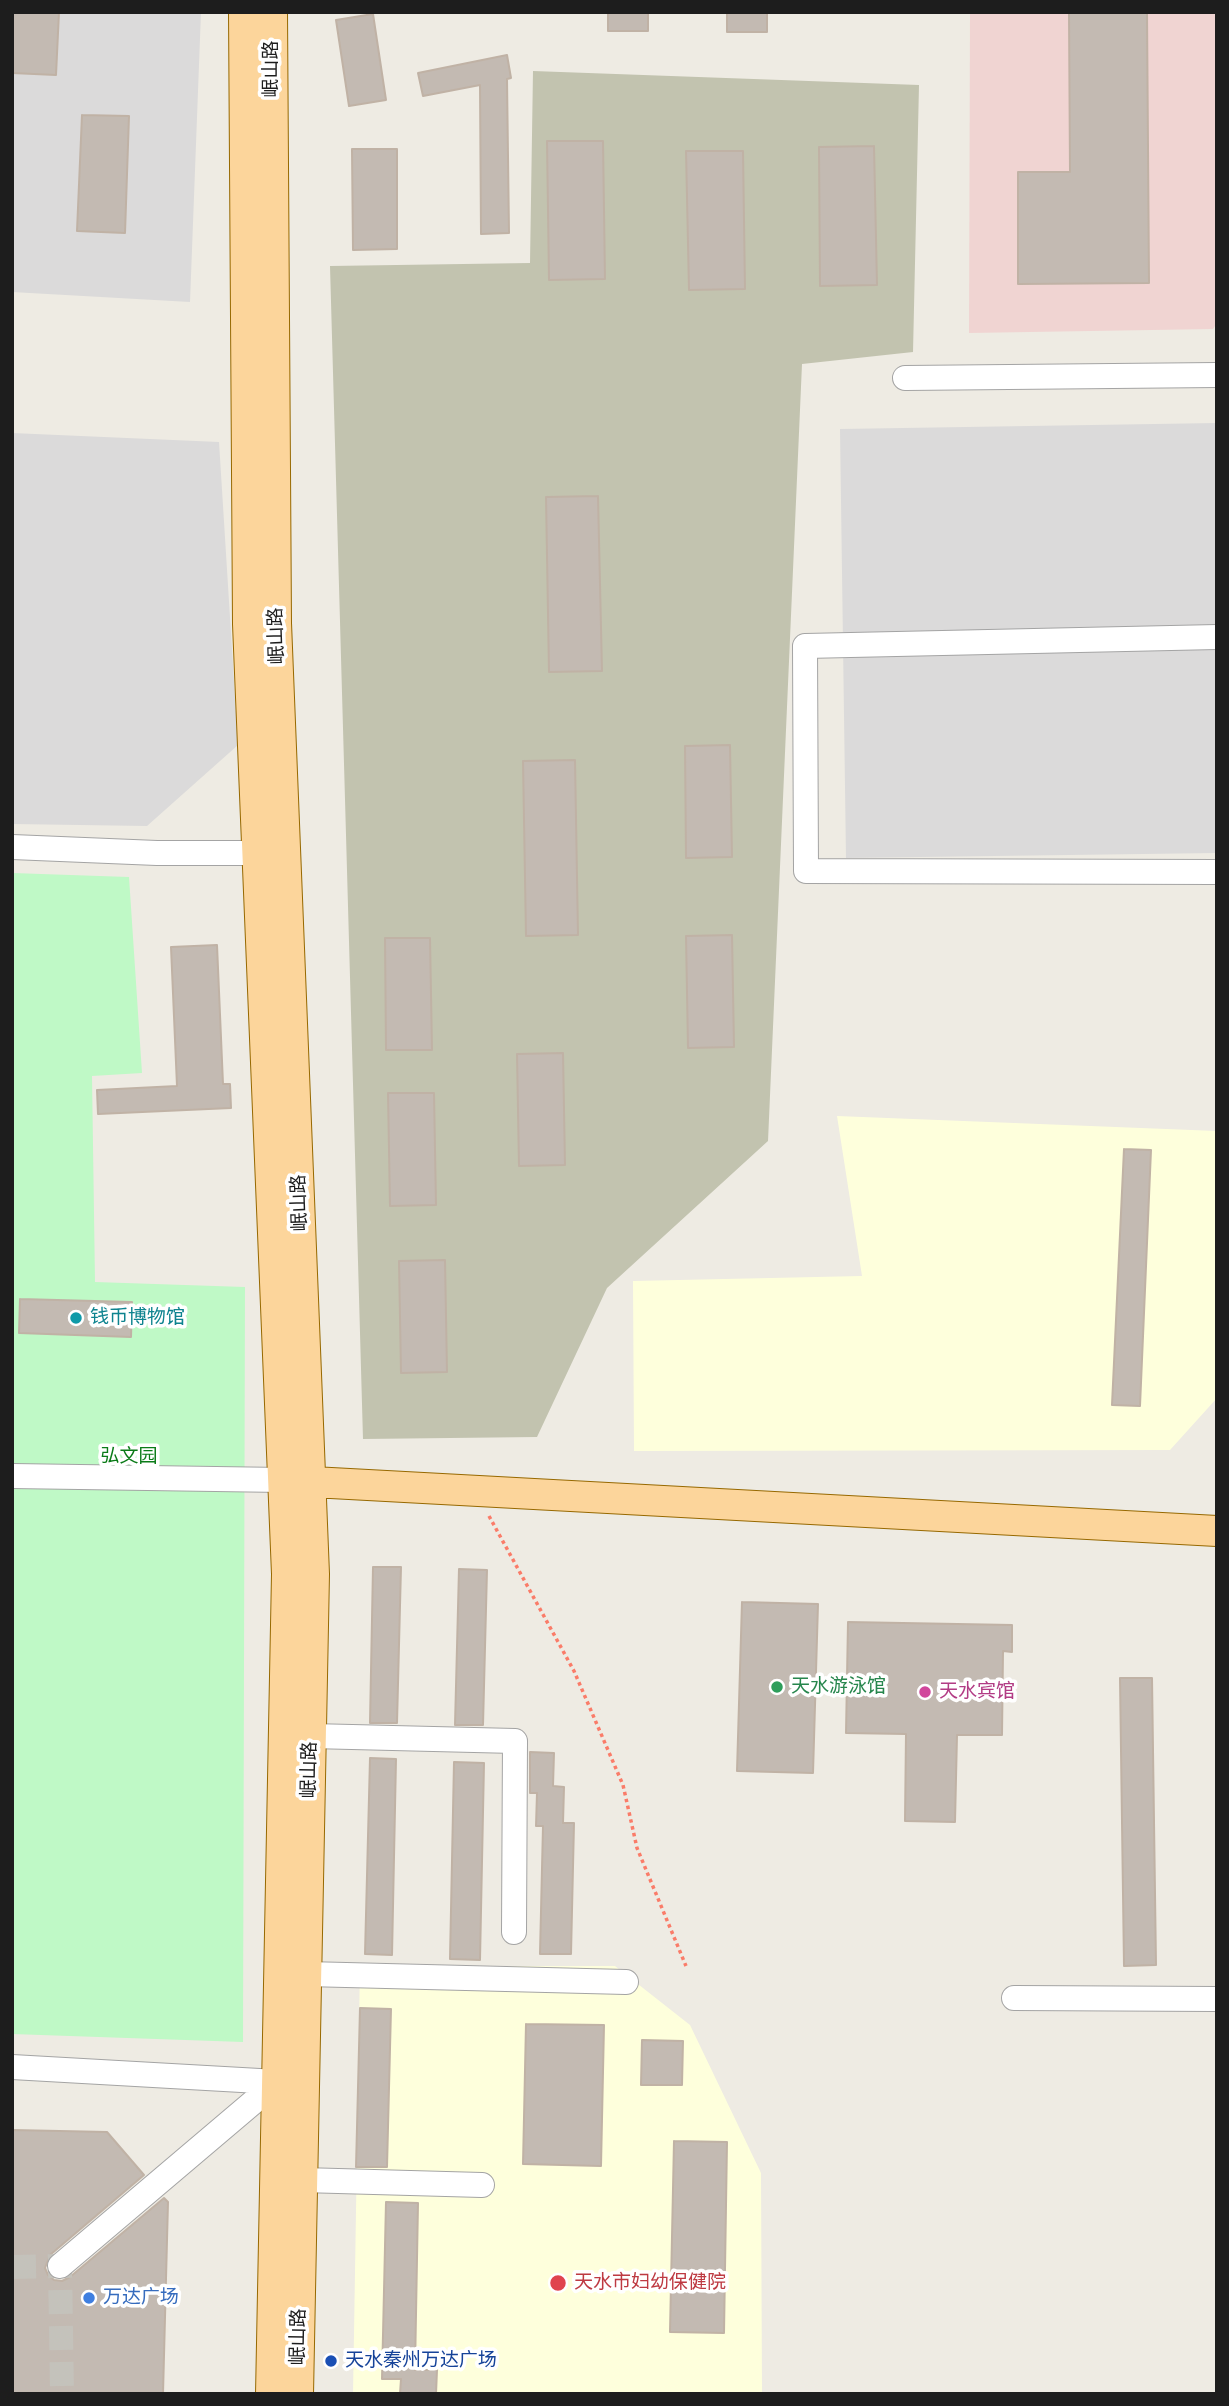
<!DOCTYPE html>
<html>
<head>
<meta charset="utf-8">
<style>
  body { margin:0 }
  #map { position:relative; width:1229px; height:2406px; overflow:hidden; background:#eeebe3; font-family:"Varela Round",sans-serif }
  canvas { display:block }
  .frame { position:absolute; inset:0; border:14px solid #1d1d1d; pointer-events:none }
</style>
</head>
<body>
<div id="map">
<canvas width="1229" height="2406"></canvas>
<div class="frame"></div>
</div>
<script>
const ctx = document.querySelector('canvas').getContext('2d');
ctx.lineJoin = 'round';
function paint(path, color) { ctx.fillStyle = color; ctx.fill(path, 'evenodd'); }
const poly = rows => new Path2D(rows.map(r => 'M' + r).join(''));
function strokePath(path, color, width, dash) { ctx.strokeStyle = color; ctx.lineWidth = width; ctx.lineCap = dash ? 'butt' : 'round'; ctx.setLineDash(dash || []); ctx.stroke(path); }
function drawText(font, color, halo, rows, align = 'center') {
  ctx.font = font + ' "Varela Round","Noto Sans SC",sans-serif'; ctx.lineWidth = 7; ctx.setLineDash([]); ctx.textBaseline = 'middle'; ctx.strokeStyle = halo; ctx.fillStyle = color; for (const [text, x, y, turn = 0] of rows) {
    ctx.save(); ctx.translate(x, y); ctx.rotate((+turn || 0) * Math.PI / 180); ctx.textAlign = isNaN(turn) ? turn : align; if (halo) ctx.strokeText(text, 0, 0); ctx.fillText(text, 0, 0); ctx.restore();
  }
}
const residential = poly([
  [12,12,201,12,190,302,12,292],
  [1217,423,1217,853,846,858,840,429],
  [12,433,219,442,238,745,147,826,12,824]
]);
const commercial = poly([
  [970,12,1217,12,1217,323,1213,329,969,333]
]);
const education = poly([
  [837,1116,1217,1131,1217,1398,1170,1450,634,1451,633,1281,862,1276],
  [360,1966,615,1966,690,2025,761,2173,762,2394,353,2394]
]);
const construction = poly([
  [533,71,919,85,913,352,802,364,768,1141,607,1288,537,1437,363,1439,330,266,530,263]
]);
const park = poly([
  [12,873,129,877,142,1073,92,1076,95,1282,245,1287,243,2042,12,2034]
]);
const building = poly([
  [12,12,59,12,56,75,12,73,12,12],
  [608,12,648,12,648,31,608,31,608,12],
  [727,12,767,12,767,32,727,32,727,12],
  [1069,12,1147,12,1149,283,1018,284,1018,172,1070,172,1069,12],
  [373,14,386,100,349,106,336,20,373,14],
  [507,55,511,78,507,79,509,233,481,234,480,85,423,96,418,73,507,55],
  [82,115,129,116,125,233,77,231,82,115],
  [547,141,603,141,605,279,549,280,547,141],
  [874,146,877,285,820,286,819,147,874,146],
  [352,149,397,149,397,249,353,250,352,149],
  [686,151,743,151,745,289,689,290,686,151],
  [598,496,602,671,549,672,546,497,598,496],
  [730,745,732,857,686,858,685,746,730,745],
  [575,760,578,935,526,936,523,761,575,760],
  [732,935,734,1047,688,1048,686,936,732,935],
  [385,938,430,938,432,1050,386,1050,385,938],
  [217,945,223,1084,230,1084,231,1108,98,1114,97,1090,177,1086,171,947,217,945],
  [563,1053,565,1165,519,1166,517,1054,563,1053],
  [388,1093,434,1093,436,1205,390,1206,388,1093],
  [1124,1149,1151,1150,1140,1406,1112,1405,1124,1149],
  [445,1260,447,1372,401,1373,399,1261,445,1260],
  [20,1299,132,1302,131,1337,19,1333,20,1299],
  [373,1567,401,1567,397,1723,370,1723,373,1567],
  [459,1569,487,1570,483,1725,455,1725,459,1569],
  [742,1602,818,1604,813,1773,737,1771,742,1602],
  [848,1622,1012,1625,1012,1652,1003,1651,1002,1735,957,1735,955,1822,905,1821,906,1734,846,1733,848,1622],
  [1120,1678,1152,1678,1156,1965,1124,1966,1120,1678],
  [530,1752,554,1753,553,1786,564,1787,563,1823,574,1823,571,1954,540,1954,543,1826,536,1826,537,1793,530,1793,530,1752],
  [370,1758,396,1759,392,1955,365,1954,370,1758],
  [454,1762,484,1763,480,1960,450,1959,454,1762],
  [360,2008,391,2009,387,2167,356,2167,360,2008],
  [526,2024,604,2025,601,2166,523,2164,526,2024],
  [642,2040,683,2041,682,2085,641,2085,642,2040],
  [12,2130,107,2132,144,2175,50,2255,45,2268,48,2275,54,2280,62,2281,70,2277,164,2198,168,2202,163,2394,12,2394,12,2130],
  [674,2141,727,2142,724,2333,670,2332,674,2141],
  [386,2202,418,2203,415,2370,437,2370,436,2394,400,2394,401,2379,382,2379,386,2202]
]);
const minorTunnel = poly([
  [12,2267,60,2266,62,2394]
]);
const path = poly([
  [489,1516,574,1671,623,1785,637,1848,686,1966]
]);
const minor = poly([
  [905,378,1217,375],
  [1217,637,805,646,806,871,1217,872],
  [12,847,157,853,274,853],
  [12,1476,283,1480],
  [311,1736,515,1741,514,1932],
  [306,1974,626,1982],
  [1014,1998,1217,1999],
  [12,2067,277,2082],
  [302,2180,482,2185],
  [60,2266,277,2082]
]);
const major = poly([
  [244,12,248,624,287,1574,271,2394],
  [272,12,276,623,314,1574,298,2394],
  [294,1481,1217,1531]
]);
const markers = [
  [76,1318,7,"#0f9aa8"],
  [777,1687,7,"#2e9e5b"],
  [925,1692,7,"#d1479c"],
  [558,2283,9,"#e0444e"],
  [89,2298,7,"#3f7fe0"],
  [331,2361,7,"#1a4fb4"]
];
const streetNames = [
  ["岷山路",272,69,-90],
  ["岷山路",277,636,-92],
  ["岷山路",300,1203,-92],
  ["岷山路",310,1770,-89],
  ["岷山路",299,2337,-89]
];
const cultureNames = [
  ["钱币博物馆",90,1318]
];
const parkNames = [
  ["弘文园",129,1457]
];
const leisureNames = [
  ["天水游泳馆",791,1687]
];
const hotelNames = [
  ["天水宾馆",939,1692]
];
const healthNames = [
  ["天水市妇幼保健院",574,2283]
];
const shopNames = [
  ["万达广场",103,2298]
];
const transitNames = [
  ["天水秦州万达广场",345,2361]
];
paint(residential, '#dbdada');
paint(commercial, '#f0d4d2');
paint(education, '#feffdc');
paint(construction, '#c2c3af');
paint(park, '#bff9c6');
paint(building, '#c3bab2');
strokePath(building, '#c0b2a5', 2);
strokePath(minorTunnel, '#c4c2bb', 24, [24, 12]);
strokePath(minor, '#a4a4a4', 26);
strokePath(major, '#976900', 32);
strokePath(path, '#fa7c69', 3.5, [3.5, 3.5]);
strokePath(minor, '#fff', 24);
strokePath(major, '#fcd59b', 30);
for (const [x, y, r, color] of markers) { const dot = new Path2D(); dot.arc(x, y, r, 0, 2 * Math.PI); ctx.fillStyle = color; ctx.fill(dot); strokePath(dot, '#fff', 2.5); }
drawText('19px', '#1d1d1d', '#fff', streetNames);
drawText('19px', '#0d838f', '#fff', cultureNames, 'left');
drawText('19px', '#0b7b18', '#fff', parkNames);
drawText('19px', '#27864d', '#fff', leisureNames, 'left');
drawText('19px', '#b23c85', '#fff', hotelNames, 'left');
drawText('19px', '#be3a42', '#fff', healthNames, 'left');
drawText('19px', '#366cbe', '#fff', shopNames, 'left');
drawText('19px', '#164399', '#fff', transitNames, 'left');
</script>
</body>
</html>
